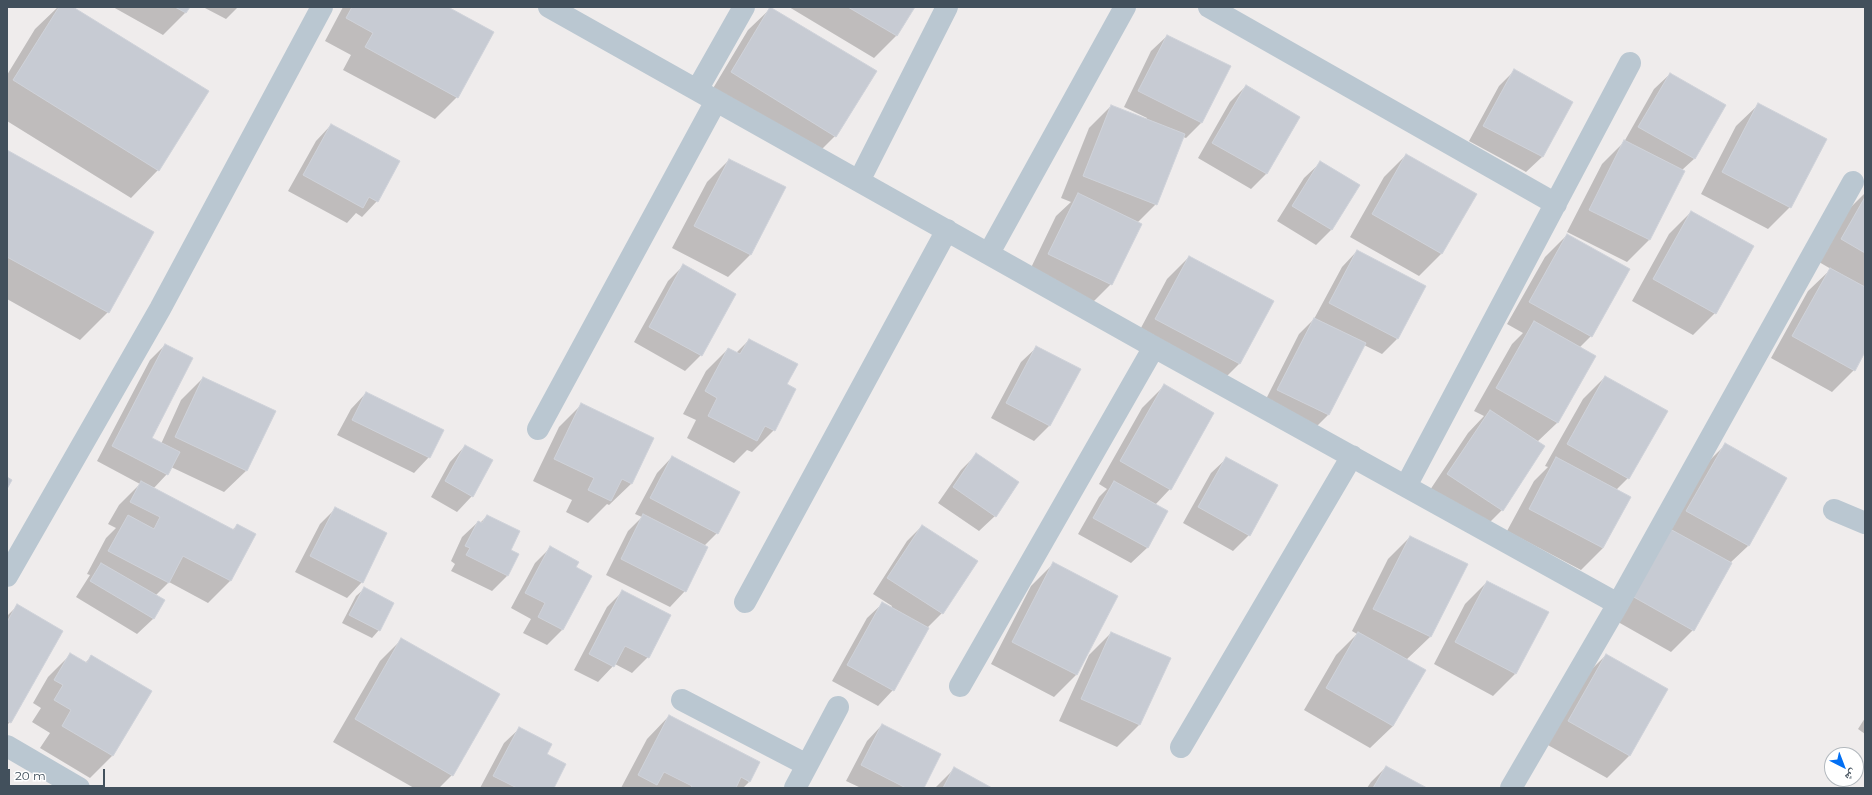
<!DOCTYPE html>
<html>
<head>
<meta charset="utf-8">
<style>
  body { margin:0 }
  #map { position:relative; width:1872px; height:795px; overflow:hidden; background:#efecec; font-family:Montserrat,"Noto Naskh Arabic",sans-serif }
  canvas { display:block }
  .frame { position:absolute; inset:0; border:8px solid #42505c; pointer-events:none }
  .north { position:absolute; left:1824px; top:747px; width:40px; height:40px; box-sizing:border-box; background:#fff; border:1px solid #b3b9be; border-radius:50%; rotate:138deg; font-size:11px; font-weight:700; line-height:16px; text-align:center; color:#42505c }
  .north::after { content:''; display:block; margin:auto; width:14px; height:18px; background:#026ff3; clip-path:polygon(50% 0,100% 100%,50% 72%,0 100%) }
  .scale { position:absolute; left:8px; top:769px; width:97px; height:18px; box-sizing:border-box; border:2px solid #42505c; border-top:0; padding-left:5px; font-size:12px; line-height:14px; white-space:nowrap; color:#42505c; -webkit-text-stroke:3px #fff; paint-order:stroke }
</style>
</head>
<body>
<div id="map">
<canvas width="1872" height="795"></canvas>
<div class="frame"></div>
<div class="north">ش</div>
<div class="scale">20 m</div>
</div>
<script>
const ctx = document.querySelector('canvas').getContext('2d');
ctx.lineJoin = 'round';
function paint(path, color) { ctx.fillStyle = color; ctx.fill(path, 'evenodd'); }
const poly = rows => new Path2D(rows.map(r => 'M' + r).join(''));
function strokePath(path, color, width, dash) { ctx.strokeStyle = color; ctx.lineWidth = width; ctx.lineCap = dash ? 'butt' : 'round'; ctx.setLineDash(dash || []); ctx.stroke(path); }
const shadow = poly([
  [58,7,71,7,158,170,131,198,7,121,7,75,35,29],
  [113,7,189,7,185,13,163,35],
  [203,7,238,7,226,19],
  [343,7,446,7,457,97,435,119,343,70,351,55,325,41],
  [789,7,914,7,896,36,874,58],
  [771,8,835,136,813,158,709,95,748,30],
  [1167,36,1201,123,1186,138,1183,137,1156,204,1137,223,1111,284,1089,306,1027,276,1056,216,1071,202,1061,198,1089,128,1111,106,1146,120,1147,118,1124,107,1151,51],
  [1514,71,1572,102,1542,157,1526,172,1469,141,1499,86],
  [1670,74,1694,159,1682,170,1649,240,1627,262,1567,232,1602,164,1624,142,1654,89],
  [1246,86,1299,117,1266,174,1251,189,1198,158,1230,102],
  [1759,104,1790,207,1768,229,1701,194,1736,126],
  [331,125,377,201,362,217,356,213,347,223,288,191,316,141],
  [7,151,153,232,108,312,80,340,7,299],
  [1406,155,1475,195,1441,254,1419,276,1350,237,1384,177],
  [729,160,750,255,728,277,672,248,707,182],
  [1320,163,1358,186,1331,230,1316,245,1277,221,1304,178],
  [1865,193,1865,350,1854,370,1832,392,1771,358,1808,291,1831,269,1819,262,1849,209],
  [1691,212,1715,313,1693,335,1632,301,1669,234],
  [1567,235,1591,336,1580,347,1595,356,1557,423,1537,442,1502,510,1480,532,1426,496,1468,433,1484,416,1474,411,1512,344,1523,333,1507,324,1545,257],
  [1357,251,1397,339,1382,354,1364,345,1328,415,1313,430,1263,405,1299,334,1314,319,1342,267],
  [1189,257,1273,302,1239,364,1217,386,1134,341,1167,279],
  [683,266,701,355,685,371,634,342,668,281],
  [749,340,786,384,774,430,752,452,747,450,734,463,687,438,696,420,683,414,706,371,728,349,736,353],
  [165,345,150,438,161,444,181,400,203,378,247,470,224,492,171,467,167,474,153,489,232,530,238,525,255,534,230,581,208,603,169,582,155,596,164,601,153,619,137,634,76,597,90,575,87,574,106,538,116,528,108,524,119,505,140,484,97,461,150,360],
  [1037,347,1050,425,1034,441,991,418,1021,362],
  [1605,377,1628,478,1616,490,1603,548,1581,570,1507,531,1534,481,1548,467,1545,466,1583,399],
  [1164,386,1213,414,1170,489,1155,505,1167,511,1147,548,1131,563,1078,534,1099,497,1107,489,1099,484,1142,408],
  [366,393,429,457,414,473,337,435,351,409],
  [581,405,632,483,609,505,607,504,588,523,566,512,572,500,533,481,559,427],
  [1725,445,1748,546,1730,563,1693,630,1671,652,1611,618,1703,467],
  [465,446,472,496,457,512,431,497,450,462],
  [976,455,995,516,979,531,938,503,961,470],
  [672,457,717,533,704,546,685,591,670,607,606,575,628,531,642,517,635,514,657,473],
  [1227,458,1249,535,1233,551,1183,523,1211,473],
  [335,509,362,582,347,598,295,572,320,524],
  [487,516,509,550,507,576,492,591,451,571,455,564,451,561,462,537,478,522,480,523],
  [922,526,976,561,942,613,927,628,893,690,878,706,832,681,867,618,883,603,891,608,892,606,873,594,907,541],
  [1410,537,1466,565,1430,637,1406,660,1424,670,1393,726,1370,748,1304,710,1336,655,1357,634,1352,631,1388,559],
  [550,548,575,567,591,577,562,630,547,645,523,633,531,619,511,608,535,563],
  [1053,564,1077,674,1054,697,991,664,1031,586],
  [1487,582,1515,674,1493,696,1434,664,1465,604],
  [364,589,379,630,372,638,342,623,356,596],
  [622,592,648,657,632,673,615,664,598,682,574,670,607,607],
  [17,606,10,722,7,725,7,616],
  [1111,633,1169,659,1139,725,1117,747,1059,721,1089,655],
  [402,639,452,775,439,788,414,788,333,742,380,661],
  [70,655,85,663,91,657,150,691,112,756,90,778,40,748,50,733,32,722,41,708,33,703,48,677],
  [1606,655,1629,756,1607,778,1546,744,1584,677],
  [669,716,749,782,743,788,621,788,647,739],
  [1865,718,1865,734,1858,729],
  [882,725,923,788,861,788,846,781,867,741],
  [520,728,546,754,553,788,480,788,504,743],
  [1386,767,1424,788,1367,788,1371,782],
  [955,768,990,788,935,788]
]);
const building = poly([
  [59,7,73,7,209,91,159,171,13,80,59,7],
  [175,7,190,7,186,13,175,7],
  [352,7,448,7,494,32,458,98,365,47,373,33,346,18,352,7],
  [770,7,877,71,836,137,731,72,770,7],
  [848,7,915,7,897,36,848,7],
  [1167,35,1231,66,1202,123,1138,91,1167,35],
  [1514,69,1573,102,1543,157,1483,126,1514,69],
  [1670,73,1726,105,1695,159,1638,127,1670,73],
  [1246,85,1300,117,1267,174,1212,143,1246,85],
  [1758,103,1827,139,1791,208,1722,172,1758,103],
  [1111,105,1185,134,1157,205,1083,176,1111,105],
  [331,124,400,161,378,202,369,197,363,208,303,175,331,124],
  [1624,140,1685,171,1650,240,1589,210,1624,140],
  [7,150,154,232,109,313,7,257,7,150],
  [1406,154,1477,194,1442,254,1372,214,1406,154],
  [729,159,786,187,751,255,694,226,729,159],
  [1320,161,1360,185,1332,230,1292,206,1320,161],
  [1078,193,1142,224,1112,285,1048,254,1078,193],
  [1865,197,1865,253,1841,239,1865,197],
  [1691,211,1754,246,1716,314,1653,279,1691,211],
  [1567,234,1630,269,1592,337,1529,302,1567,234],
  [1357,250,1426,286,1398,339,1329,303,1357,250],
  [1189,256,1274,301,1240,364,1155,319,1189,256],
  [683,264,736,294,702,356,649,327,683,264],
  [1830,268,1865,287,1865,352,1855,371,1792,336,1830,268],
  [1314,318,1366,343,1329,415,1277,390,1314,318],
  [1534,321,1596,356,1558,423,1496,388,1534,321],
  [749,339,798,364,787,384,796,389,775,431,765,426,757,441,708,416,717,398,705,391,728,348,740,354,749,339],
  [165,344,193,358,152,438,180,452,168,475,112,446,165,344],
  [1036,346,1081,369,1050,426,1006,403,1036,346],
  [1605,376,1668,411,1629,479,1567,444,1605,376],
  [203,377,276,411,247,471,175,437,203,377],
  [1164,384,1214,413,1171,490,1120,461,1164,384],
  [366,392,444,430,430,458,352,420,366,392],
  [581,403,654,438,632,484,622,479,611,501,588,490,594,478,554,459,581,403],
  [1490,410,1545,446,1503,511,1447,474,1490,410],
  [1725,443,1787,478,1749,546,1686,511,1725,443],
  [465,445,493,460,473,497,445,481,465,445],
  [976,453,1019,482,996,517,953,487,976,453],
  [672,456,740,492,718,534,650,498,672,456],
  [1226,457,1278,485,1250,536,1198,507,1226,457],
  [1556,457,1631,497,1603,548,1529,509,1556,457],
  [7,477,12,480,7,489,7,477],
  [141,481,234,530,237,524,256,534,231,581,183,556,169,583,108,551,128,515,154,529,160,517,130,502,141,481],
  [1114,481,1168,511,1148,548,1093,518,1114,481],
  [335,507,387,533,363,583,310,556,335,507],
  [643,514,708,547,686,592,621,559,643,514],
  [487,515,520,531,511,550,519,554,508,576,466,555,470,548,465,546,478,521,482,523,487,515],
  [922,525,978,561,943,614,887,578,922,525],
  [1670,529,1732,563,1694,631,1632,596,1670,529],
  [1410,536,1468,564,1431,637,1373,609,1410,536],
  [550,546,579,562,576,567,592,576,563,630,538,617,545,603,525,593,550,546],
  [1053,562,1118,596,1077,675,1012,642,1053,562],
  [101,563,165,600,154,619,90,581,101,563],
  [1487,581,1549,612,1516,674,1455,642,1487,581],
  [364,587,394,603,380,631,349,615,364,587],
  [622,590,671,615,649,658,625,646,614,667,589,654,622,590],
  [882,602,929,628,894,691,847,665,882,602],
  [17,604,63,631,11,723,7,721,7,622,17,604],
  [1111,632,1171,658,1140,725,1081,699,1111,632],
  [1358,632,1426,670,1393,726,1326,688,1358,632],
  [401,638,500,694,453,776,355,719,401,638],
  [70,653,87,663,91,655,152,691,113,756,62,726,71,710,54,700,63,685,54,680,70,653],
  [1606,654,1668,689,1630,756,1568,721,1606,654],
  [669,715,760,762,750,782,741,777,736,788,691,788,692,786,664,772,657,785,638,775,669,715],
  [882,724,941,754,924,788,906,788,861,765,882,724],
  [519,727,552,744,547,754,566,764,554,788,517,788,493,776,519,727],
  [1386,766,1427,788,1373,788,1386,766],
  [954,767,992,788,943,788,954,767]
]);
const minor = poly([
  [549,7,1154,347,1618,604],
  [1209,7,1556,204],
  [697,90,744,7],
  [859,181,947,7],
  [989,253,1125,7],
  [538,429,716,101],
  [1406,486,1630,63],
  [1834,510,1865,523],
  [7,576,160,309,322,7],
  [745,602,947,230],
  [960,686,1154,347],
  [682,700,807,765],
  [7,746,79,788],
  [1181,747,1352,456],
  [795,788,838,707],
  [1511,788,1618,604,1853,182]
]);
paint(shadow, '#0003');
paint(building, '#c7cbd3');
strokePath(building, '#cfd2d9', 1);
strokePath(minor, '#bac7d1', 22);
</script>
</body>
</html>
